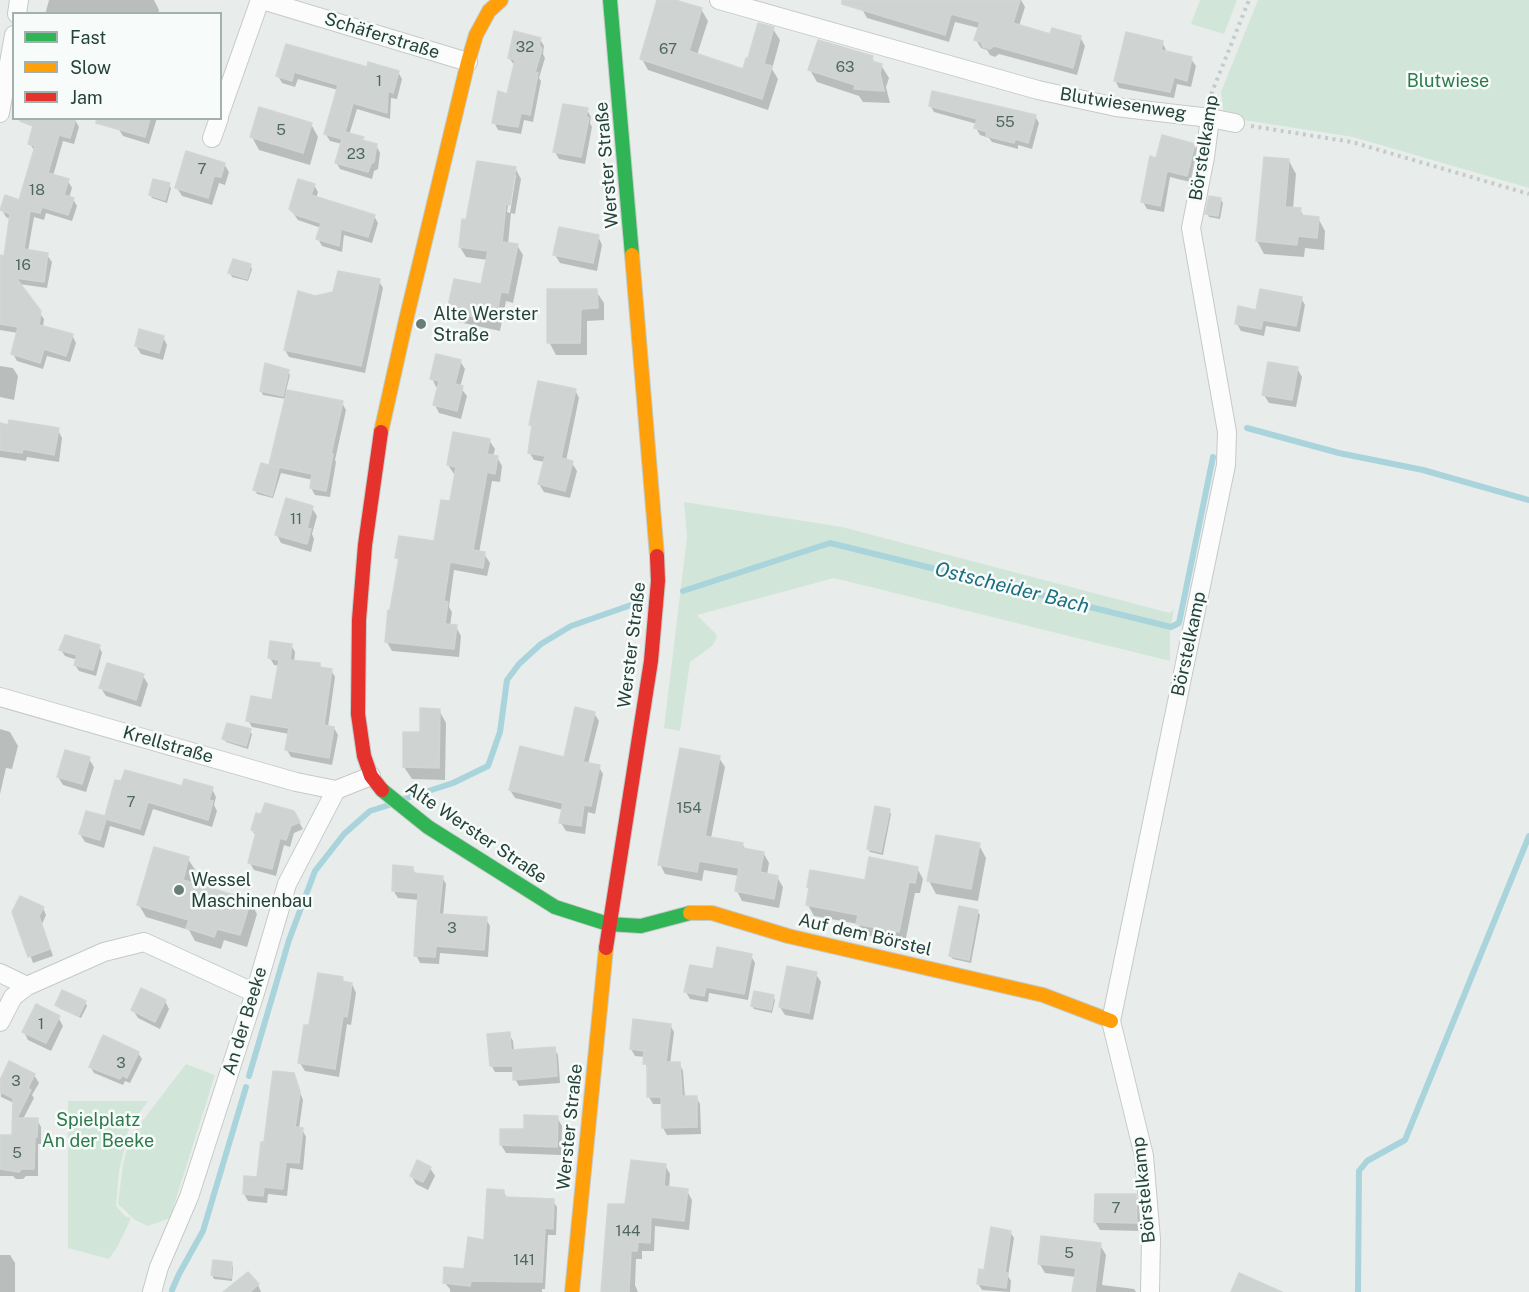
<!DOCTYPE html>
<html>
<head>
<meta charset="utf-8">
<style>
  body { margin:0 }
  #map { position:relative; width:1529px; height:1292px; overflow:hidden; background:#e8edeb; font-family:"Public Sans",sans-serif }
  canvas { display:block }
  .legend { position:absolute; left:12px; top:12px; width:210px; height:108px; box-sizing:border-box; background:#f7fbf9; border:2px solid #a3b1ad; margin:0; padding:8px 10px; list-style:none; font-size:18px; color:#24423a }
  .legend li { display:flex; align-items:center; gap:12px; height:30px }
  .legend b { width:30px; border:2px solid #a3b1ad }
</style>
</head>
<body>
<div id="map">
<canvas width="1529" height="1292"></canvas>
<ul class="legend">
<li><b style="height:8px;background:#30b455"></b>Fast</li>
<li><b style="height:8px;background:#ff9f0a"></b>Slow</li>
<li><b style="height:8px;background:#e5322d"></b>Jam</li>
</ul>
</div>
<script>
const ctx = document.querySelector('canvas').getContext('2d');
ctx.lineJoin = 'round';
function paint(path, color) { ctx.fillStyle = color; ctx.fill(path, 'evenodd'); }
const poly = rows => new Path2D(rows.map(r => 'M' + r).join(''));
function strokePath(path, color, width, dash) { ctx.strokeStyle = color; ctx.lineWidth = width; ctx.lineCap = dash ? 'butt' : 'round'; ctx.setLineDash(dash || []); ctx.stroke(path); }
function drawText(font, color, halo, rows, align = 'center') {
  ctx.font = font + ' "Public Sans",sans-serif'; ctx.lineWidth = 5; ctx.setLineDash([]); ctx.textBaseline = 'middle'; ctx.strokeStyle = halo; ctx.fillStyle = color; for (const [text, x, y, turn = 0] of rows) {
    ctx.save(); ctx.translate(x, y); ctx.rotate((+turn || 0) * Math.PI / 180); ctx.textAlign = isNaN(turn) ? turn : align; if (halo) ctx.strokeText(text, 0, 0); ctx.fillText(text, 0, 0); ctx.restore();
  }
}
const green = poly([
  [1200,0,1237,0,1224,34,1191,24],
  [1258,0,1529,0,1529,188,1353,137,1224,117,1221,92],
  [684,502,842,527,1170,613,1174,609,1170,631,1170,661,834,578,697,615,716,634,717,638,712,646,690,662,680,731,664,728,687,537],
  [186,1064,215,1075,170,1218,148,1226,135,1220,118,1204,123,1164,130,1137],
  [68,1101,148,1101,129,1128,119,1172,116,1206,125,1216,131,1218,118,1246,109,1259,68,1248]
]);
const shadow = poly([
  [49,0,154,0,159,10,158,14,47,14,46,11],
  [658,0,670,0,701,9,708,21,697,55,744,70,773,29,780,40,772,69,778,79,768,110,648,70,642,59],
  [842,0,1021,0,1025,7,1019,26,1051,36,1080,37,1085,46,1077,75,999,54,995,57,990,55,987,50,981,48,976,40,979,28,955,22,949,42,867,18,862,9],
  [540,39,544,46,543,54,545,58,539,78,541,81,533,122,524,120,521,134,498,130,494,122,509,95,515,66,509,58],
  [1162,42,1166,50,1165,52,1191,59,1196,66,1191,87,1177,84,1174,98,1119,88,1115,80],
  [287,45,368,69,398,72,402,79,397,99,391,98,390,119,357,109,349,135,376,145,380,153,378,169,374,171,372,179,340,169,336,162,342,144,330,141,325,133,338,90,298,79,295,87,282,83,278,76],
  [872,58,876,64,881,65,889,78,886,87,890,103,863,102,859,96,817,82,810,70],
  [930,105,1035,116,1039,123,1032,149,1018,145,1018,149,992,142,989,138,980,135,976,128,977,124,934,112],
  [587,110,591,117,590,123,592,127,585,164,559,159,555,152],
  [69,118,75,120,79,127,74,144,63,141,53,176,68,181,72,188,69,198,73,199,77,206,72,221,46,213,44,220,34,217,28,251,47,255,52,262,47,288,19,284,44,319,43,327,72,335,76,343,70,362,47,356,43,369,17,361,13,354,18,333,0,330,0,258,5,258,10,219,6,217,2,210,20,201,35,151,29,143],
  [121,118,157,118,149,144,123,136,118,128],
  [311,124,318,137,310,165,259,150,252,137],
  [1194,145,1198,152,1190,182,1170,177,1164,212,1147,209,1143,202,1158,160],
  [1289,161,1296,174,1293,209,1300,210,1304,217,1318,218,1325,231,1324,250,1305,248,1304,257,1264,254,1257,241],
  [224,164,229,172,225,185,219,183,212,205,182,196,177,188],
  [515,168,521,179,515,214,511,213,508,244,517,245,523,255,513,303,506,301,500,331,454,321,448,311,482,286,488,260,466,257,460,247,467,222],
  [513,175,516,175,510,213,507,212],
  [169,185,171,188,167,203,152,198,150,194],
  [314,185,318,192,316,198,374,216,378,223,372,243,344,235,342,252,322,246,318,239,321,228,298,220,290,209],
  [1221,200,1223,203,1220,219,1209,217,1207,213],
  [598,236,602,245,597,271,560,263,555,255],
  [250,265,252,269,248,281,232,277,230,273],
  [379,281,383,288,365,373,289,357,285,350],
  [596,291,604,303,604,320,587,321,587,355,556,355,549,342],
  [1301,298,1305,305,1300,332,1266,326,1264,336,1241,331,1237,324,1257,311],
  [163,337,167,345,163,360,141,354,136,346],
  [460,361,465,369,460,387,467,396,461,419,439,413,435,405,439,387,436,387,432,378],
  [0,366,13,368,18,376,14,400,0,397],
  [1297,368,1302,377,1296,407,1269,403,1264,395],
  [288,371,290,375,286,391,342,403,346,410,335,460,336,462,330,497,315,495,311,488,313,480,281,473,273,498,257,494,255,490,272,468,270,464,286,399,263,395,261,391],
  [575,390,579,398,566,461,572,463,577,471,570,498,544,492,539,484,545,462,534,460,529,452,533,429,531,424],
  [0,425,58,430,62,438,59,462,27,457,26,461,0,457],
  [489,440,495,449,493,456,497,457,502,466,500,482,492,481,479,553,484,554,490,563,487,576,454,570,449,607,452,612,450,626,456,627,461,636,459,657,392,651,387,642,400,563,397,558,435,543,451,503,456,474,454,474,448,465],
  [312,508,317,516,312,534,314,539,311,552,281,543,277,535],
  [291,645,295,652,294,662,319,665,322,669,331,670,335,677,328,727,334,728,338,735,332,765,291,757,287,750,289,734,252,727,248,720,273,702,280,666,274,665,270,658],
  [99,646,102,653,96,676,79,671,75,665,77,660,65,656,61,650],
  [143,676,148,684,141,707,106,696,101,688],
  [439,710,446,723,445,780,412,779,404,767,422,733],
  [594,713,599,721,588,764,599,767,603,774,595,814,588,812,585,834,566,831,561,823,563,810,515,798,510,790,565,758],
  [0,729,10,732,18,746,12,769,6,768,0,794],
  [250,731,252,734,248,749,226,742,224,739],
  [719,758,725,767,711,838,742,844,746,850,764,854,769,863,767,875,777,877,783,887,779,908,742,901,737,891,739,876,704,870,702,881,665,874,660,864],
  [89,759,94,767,86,792,63,785,58,777],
  [117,782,183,788,212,789,216,797,214,805,217,811,212,827,153,809,144,836,110,826,104,848,85,842,80,834,106,818],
  [889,810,891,814,883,855,870,852,868,849],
  [293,812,303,829,294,833,290,847,284,845,276,876,254,870,250,863,256,836,252,830],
  [979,845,986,858,978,901,936,894,929,881],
  [188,859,196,871,192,884,250,901,257,914,247,947,224,940,221,949,195,941,189,930,146,917,139,905],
  [412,868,416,874,442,877,446,884,443,916,486,919,490,926,488,957,440,953,439,964,420,963,416,955,419,900,398,898,393,890],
  [917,868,923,879,920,893,915,893,905,943,865,935,858,924,814,916,808,905,810,891,808,887,866,882],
  [43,908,46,915,42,924,53,956,33,963,14,912],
  [977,911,980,915,971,963,953,959,950,956],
  [751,956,755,963,748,1000,709,993,708,1002,690,999,686,992,714,971],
  [816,974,821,982,813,1020,785,1015,780,1007],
  [342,978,345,983,352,984,356,993,351,1025,347,1024,339,1077,305,1071,300,1063,310,1027],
  [773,996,775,1000,772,1013,754,1009,752,1006],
  [165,1001,169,1009,160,1029,138,1018,133,1010],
  [85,1002,87,1006,81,1018,59,1008,57,1005],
  [58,1017,63,1026,51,1051,28,1040,24,1032],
  [670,1025,674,1032,670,1064,679,1063,683,1071,685,1098,696,1097,700,1104,701,1134,667,1135,663,1128,663,1104,653,1104,649,1097,648,1070,645,1063,645,1057,635,1056,631,1049],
  [509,1034,513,1041,514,1051,554,1048,558,1055,560,1083,519,1086,515,1079,514,1072,495,1072,491,1065],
  [138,1053,142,1059,130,1083,125,1081,123,1085,94,1073,90,1066],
  [293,1074,303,1100,299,1129,302,1129,306,1137,303,1170,290,1168,287,1196,268,1194,267,1203,248,1201,244,1194,258,1178,265,1144],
  [34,1075,39,1083,32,1095,34,1098,23,1119,37,1120,41,1127,41,1144,38,1144,38,1176,26,1176,23,1179,16,1179,13,1176,0,1176,0,1137,14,1137,14,1103,1,1097,0,1083],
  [557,1117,562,1126,561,1155,506,1153,501,1145,525,1131],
  [665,1165,670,1174,669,1189,687,1191,692,1200,689,1230,655,1226,654,1251,642,1251,642,1259,636,1259,635,1285,638,1292,603,1292,627,1206],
  [430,1168,435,1176,428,1190,416,1184,411,1175],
  [503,1191,507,1198,553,1201,557,1207,556,1235,548,1235,545,1289,542,1289,542,1292,450,1292,450,1289,444,1282,465,1271,486,1241],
  [1135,1196,1140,1204,1141,1231,1100,1230,1095,1222],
  [1010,1232,1014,1238,1008,1276,1011,1281,1010,1292,982,1290,978,1284],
  [1100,1245,1106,1255,1102,1285,1134,1289,1136,1292,1074,1292,1076,1277,1045,1273,1039,1263],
  [0,1255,10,1255,15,1263,15,1292,0,1292],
  [231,1263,233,1267,232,1281,214,1279,212,1275],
  [258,1285,261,1292,225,1292]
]);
const stream = poly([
  [1247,428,1339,453,1423,470,1529,500],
  [683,591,830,543,1171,627,1179,623,1213,457],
  [404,799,453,783,488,766,500,732,507,680,519,664,541,644,571,626,634,604],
  [249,1076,289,940,315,871,344,834,370,811,389,805],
  [172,1290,179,1274,203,1231,246,1087],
  [1358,1292,1359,1171,1367,1161,1405,1140,1529,836]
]);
const building = poly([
  [657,0,675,0,702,8,689,51,743,69,746,58,748,58,758,23,774,27,764,64,772,66,762,99,640,59,657,0],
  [842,0,1020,0,1013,23,1050,34,1052,28,1081,36,1073,68,994,46,990,49,983,47,981,42,974,40,980,22,951,14,945,35,842,4,842,0],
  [514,31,541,38,539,45,542,49,535,72,538,73,530,115,521,113,518,127,492,123,498,91,507,94,515,60,508,58,514,31],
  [1126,32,1163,41,1161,50,1192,57,1187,81,1174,77,1170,92,1114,81,1126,32],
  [818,40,873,56,872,61,882,64,880,73,884,91,854,89,855,85,808,70,818,40],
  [286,44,367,67,368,62,399,71,393,93,388,91,387,113,353,103,345,132,364,137,362,140,377,144,374,162,371,164,368,172,335,163,342,139,324,134,338,85,294,72,292,81,276,76,286,44],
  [932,91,1036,115,1028,143,1015,139,1014,143,986,136,987,132,974,128,977,119,929,106,932,91],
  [563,104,588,108,586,117,589,118,581,157,553,152,563,104],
  [259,107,312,123,303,153,250,137,259,107],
  [20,118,76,118,70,138,59,135,48,173,69,179,64,195,74,198,68,215,42,207,40,213,30,211,24,249,48,253,44,282,16,278,41,311,39,325,73,334,66,356,44,349,40,363,11,354,18,327,0,324,0,255,4,256,10,214,0,210,5,195,19,200,35,146,28,144,33,126,20,121,20,118],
  [97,118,150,118,145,137,96,123,97,118],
  [1162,135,1195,144,1187,176,1167,171,1160,206,1141,202,1150,156,1156,158,1162,135],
  [186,151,225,163,221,177,214,176,208,198,175,188,186,151],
  [1264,157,1289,159,1285,207,1301,208,1300,215,1319,217,1317,238,1298,236,1297,245,1256,241,1264,157],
  [477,161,516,167,510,205,506,204,502,242,518,244,508,293,501,292,495,321,447,311,454,279,481,284,488,251,459,247,462,219,466,220,477,161],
  [153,179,170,183,165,200,149,195,153,179],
  [298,179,315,184,311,195,375,215,368,237,341,229,339,246,316,239,321,223,296,215,289,209,298,179],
  [1209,196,1221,198,1218,216,1205,214,1209,196],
  [559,227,599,235,593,263,553,255,559,227],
  [233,259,251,264,247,279,228,273,233,259],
  [338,271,380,279,361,366,284,350,298,291,315,296,333,292,338,271],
  [547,289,597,289,598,308,581,309,580,343,547,343,547,289],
  [1260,289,1302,297,1296,326,1263,320,1261,329,1235,324,1238,306,1256,310,1260,289],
  [139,329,164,336,159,353,135,346,139,329],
  [436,354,461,360,455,384,463,386,457,411,433,405,439,381,430,379,436,354],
  [1268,362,1298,367,1292,400,1262,395,1268,362],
  [265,363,289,370,283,396,260,391,265,363],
  [538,381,576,389,561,458,573,461,565,491,538,484,545,456,528,453,532,425,529,425,538,381],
  [287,390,343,401,331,454,333,454,326,491,310,488,312,474,269,465,287,390],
  [9,420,59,428,54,455,23,449,22,453,0,450,0,423,8,425,9,420],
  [453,432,490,439,487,454,498,456,495,474,487,472,473,550,485,552,483,568,450,562,444,601,448,602,445,624,457,625,454,649,385,642,388,610,390,610,399,558,395,558,399,536,434,541,441,500,450,501,456,467,447,465,453,432],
  [261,463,279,468,272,496,253,490,261,463],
  [286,498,313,506,307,528,311,529,307,544,275,535,286,498],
  [65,635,100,645,93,670,74,665,77,655,59,650,65,635],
  [270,641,292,644,290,660,320,663,320,667,332,669,324,725,334,727,329,758,285,750,289,728,246,721,251,696,272,700,279,660,268,658,270,641],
  [107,663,144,674,136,700,99,688,107,663],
  [575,707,595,712,583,762,600,765,591,806,584,805,581,826,559,823,563,803,509,790,520,746,564,757,575,707],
  [420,708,440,709,439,768,403,767,403,732,420,732,420,708],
  [227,723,251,729,246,746,222,739,227,723],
  [680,748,720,756,705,836,743,843,742,848,764,852,760,872,778,876,774,899,735,891,739,868,699,861,697,872,658,865,680,748],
  [65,750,90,757,82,784,57,777,65,750],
  [125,770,182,786,184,779,213,787,209,800,213,801,208,820,148,802,140,829,106,819,100,840,79,834,86,811,105,816,115,780,121,781,125,770],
  [265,803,294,811,300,822,291,826,286,840,280,838,272,869,248,863,256,832,251,830,256,813,261,814,265,803],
  [875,806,890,809,881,852,867,849,875,806],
  [936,835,980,843,971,889,927,881,936,835],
  [154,847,189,857,183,880,251,900,240,935,217,929,214,937,186,928,189,920,137,905,154,847],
  [869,857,918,867,915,883,909,882,899,932,856,924,858,915,806,905,809,888,807,887,810,870,865,880,869,857],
  [393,865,413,867,413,873,443,876,439,914,487,917,484,950,436,946,435,957,414,956,418,893,392,891,393,865],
  [20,896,44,907,39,916,50,949,28,957,12,912,20,896],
  [959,906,978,910,969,960,949,956,959,906],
  [717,947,752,954,744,994,706,987,704,996,684,992,690,965,713,969,717,947],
  [787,966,817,972,809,1013,779,1007,787,966],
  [318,973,343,977,342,981,352,983,347,1017,343,1016,335,1069,298,1063,304,1025,309,1025,318,973],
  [141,988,166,1000,155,1022,131,1010,141,988],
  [62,990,86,1001,79,1016,55,1005,62,990],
  [754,991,774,995,771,1010,751,1006,754,991],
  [36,1004,60,1016,46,1043,22,1032,36,1004],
  [633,1019,671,1024,666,1062,680,1062,682,1096,697,1096,697,1127,662,1128,661,1097,647,1097,647,1064,643,1064,644,1051,630,1049,633,1019],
  [510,1032,511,1050,555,1047,557,1076,513,1080,513,1066,490,1066,487,1034,510,1032],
  [103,1035,139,1052,127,1078,122,1075,120,1079,89,1067,103,1035],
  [9,1061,35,1074,28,1088,31,1090,17,1118,38,1118,37,1137,35,1137,34,1169,21,1169,19,1172,0,1169,0,1135,12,1135,13,1098,0,1092,0,1080,9,1061],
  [273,1071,294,1073,300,1092,295,1127,303,1128,299,1163,286,1162,283,1189,264,1187,263,1196,243,1194,244,1176,257,1177,261,1142,264,1142,273,1071],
  [524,1115,558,1116,557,1147,500,1145,500,1129,524,1129,524,1115],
  [417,1160,431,1167,423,1182,410,1176,417,1160],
  [631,1160,666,1164,664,1186,688,1189,684,1221,651,1217,650,1243,638,1242,637,1251,631,1251,629,1292,601,1292,608,1204,625,1204,631,1160],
  [487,1189,504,1190,504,1197,554,1199,553,1229,545,1228,542,1282,471,1281,470,1286,443,1283,444,1267,464,1269,468,1237,484,1240,487,1189],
  [1095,1194,1136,1194,1137,1223,1094,1222,1095,1194],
  [991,1227,1011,1231,1005,1273,1008,1273,1006,1288,977,1284,979,1269,984,1270,991,1227],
  [1041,1236,1101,1243,1095,1292,1072,1292,1076,1268,1038,1264,1041,1236],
  [213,1260,232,1262,231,1278,211,1275,213,1260],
  [248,1272,259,1284,250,1292,223,1292,248,1272],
  [1239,1273,1282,1292,1231,1292,1239,1273]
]);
const path = poly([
  [1211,102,1212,92,1249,0],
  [1251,126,1352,142,1529,194]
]);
const street = poly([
  [262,0,468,62],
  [719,0,1038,90,1116,107,1210,118,1235,123],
  [17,14,19,0],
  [0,113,14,35],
  [220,113,260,0],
  [212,138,219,118],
  [0,697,296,782,336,790],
  [0,973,27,986,104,952,144,942,255,993],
  [0,1022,13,997,27,986],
  [152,1292,159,1267,189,1197,255,993,287,884,336,790,371,776],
  [1150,1292,1151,1239,1144,1156,1111,1021,1226,465,1227,432,1191,228,1205,157,1210,118]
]);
const fast = poly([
  [610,0,632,255],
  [382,790,428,827,555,907,608,924,641,926,690,913]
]);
const slow = poly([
  [632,255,657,556],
  [381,432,406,320,468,62,476,35,489,11,501,0],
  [690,913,712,913,788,936,1043,995,1111,1021],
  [572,1292,606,948]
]);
const jam = poly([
  [381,432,365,545,359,620,358,714,364,756,371,776,382,790],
  [606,948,651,661,658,581,657,556]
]);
const markers = [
  [421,324,6,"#697e78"],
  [179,890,6,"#697e78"]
];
const numberNames = [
  ["32",525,47],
  ["67",668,49],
  ["63",845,67],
  ["1",379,81],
  ["55",1005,122],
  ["5",281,130],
  ["23",356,154],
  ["7",202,169],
  ["18",37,190],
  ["16",23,265],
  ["11",296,519],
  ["7",131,802],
  ["154",689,808],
  ["3",452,928],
  ["1",41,1024],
  ["3",121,1063],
  ["3",16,1081],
  ["5",17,1153],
  ["7",1116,1208],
  ["144",628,1231],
  ["5",1069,1253],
  ["141",524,1260]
];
const streetNames = [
  ["Schäferstraße",382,36,17],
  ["Blutwiesenweg",1123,104,9],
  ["Börstelkamp",1204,148,-81],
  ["Werster Straße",607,165,-95],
  ["Börstelkamp",1189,644,-78],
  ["Werster Straße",632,645,-83],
  ["Krellstraße",168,745,16],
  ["Alte Werster Straße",476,833,34],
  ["Auf dem Börstel",865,935,13],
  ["An der Beeke",245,1021,-73],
  ["Werster Straße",570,1127,-84],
  ["Börstelkamp",1144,1190,-96]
];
const parkNames = [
  ["Blutwiese",1448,81],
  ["Spielplatz",98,1120],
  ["An der Beeke",98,1141]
];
const poiNames = [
  ["Alte Werster",433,314],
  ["Straße",433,335],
  ["Wessel",191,880],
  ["Maschinenbau",191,901]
];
const waterNames = [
  ["Ostscheider Bach",1012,588,14]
];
paint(green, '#d1e6d8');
paint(shadow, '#0003');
strokePath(stream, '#a9d4db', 6);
paint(building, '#cfd4d2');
strokePath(building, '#d1d6d4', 1.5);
strokePath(street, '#c5cac8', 20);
strokePath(fast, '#c3cbc8', 16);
strokePath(slow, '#c3cbc8', 16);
strokePath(jam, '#c3cbc8', 16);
strokePath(path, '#c3ccca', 4, [3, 4.5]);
strokePath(street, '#fcfcfc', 18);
strokePath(fast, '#30b455', 14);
strokePath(slow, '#ff9f0a', 14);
strokePath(jam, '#e5322d', 14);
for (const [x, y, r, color] of markers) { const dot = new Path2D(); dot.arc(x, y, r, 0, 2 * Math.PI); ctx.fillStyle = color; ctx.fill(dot); strokePath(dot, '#f7fbf9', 2); }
drawText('15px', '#506761', null, numberNames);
drawText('18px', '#24423a', '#f7fbf9', streetNames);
drawText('18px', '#2d7a4b', '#f7fbf9', parkNames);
drawText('18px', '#24423a', '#f7fbf9', poiNames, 'left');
drawText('italic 20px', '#1c6f80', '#f7fbf9', waterNames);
</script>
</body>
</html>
